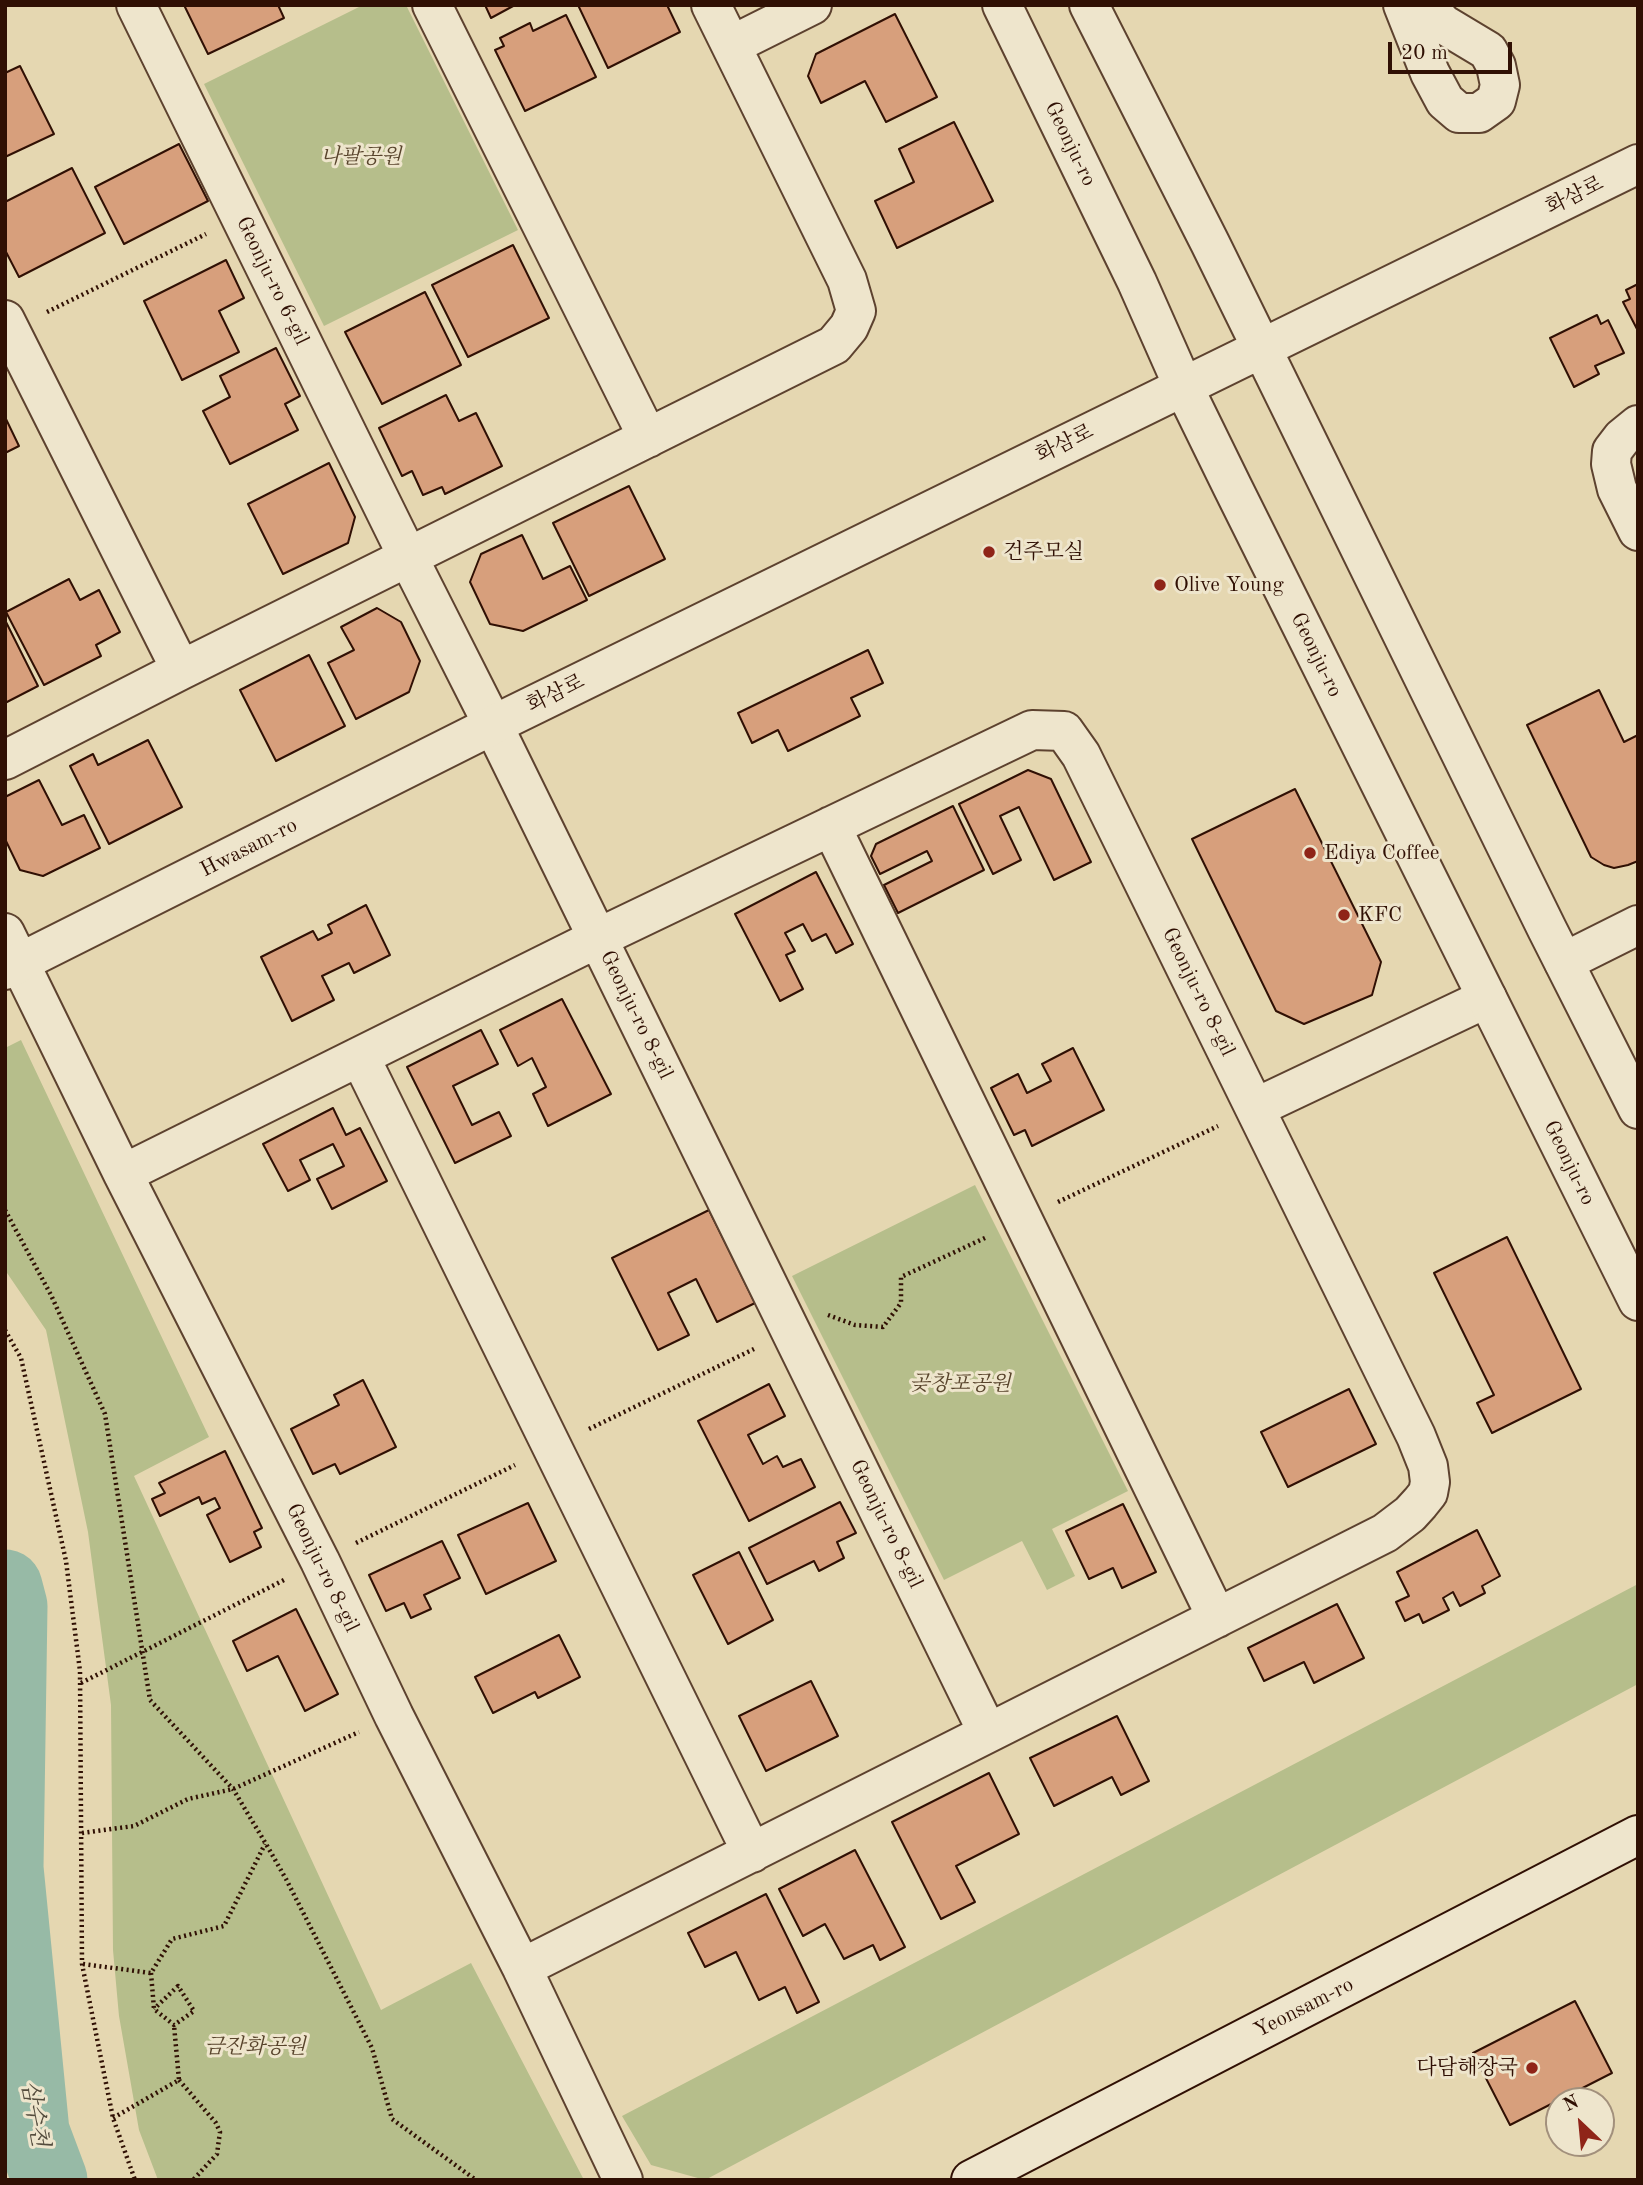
<!DOCTYPE html>
<html>
<head>
<meta charset="utf-8">
<style>
  body { margin:0 }
  #map { position:relative; width:1643px; height:2185px; overflow:hidden; background:#e5d7b1; font-family:"Old Standard TT",serif }
  canvas { display:block }
  .frame { position:absolute; inset:0; border:7px solid #301004; pointer-events:none }
  .north { position:absolute; left:1545px; top:2087px; width:70px; height:70px; box-sizing:border-box; background:#eee5cc; border:2px solid #a2907c; border-radius:50%; rotate:334deg; font-size:19px; font-weight:700; line-height:28px; text-align:center; color:#301004 }
  .north::after { content:''; display:block; margin:auto; width:24px; height:32px; background:#8f2418; clip-path:polygon(50% 0,100% 100%,50% 72%,0 100%) }
  .scale { position:absolute; left:1388px; top:42px; width:124px; height:32px; box-sizing:border-box; border:4px solid #301004; border-top:0; padding-left:9px; font-size:21px; line-height:24px; white-space:nowrap; color:#301004; -webkit-text-stroke:5px #eee5cc; paint-order:stroke }
</style>
</head>
<body>
<div id="map">
<canvas width="1643" height="2185"></canvas>
<div class="frame"></div>
<div class="north">N</div>
<div class="scale">20 m</div>
</div>
<script>
const ctx = document.querySelector('canvas').getContext('2d');
ctx.lineJoin = 'round';
function paint(path, color) { ctx.fillStyle = color; ctx.fill(path, 'evenodd'); }
const poly = rows => new Path2D(rows.map(r => 'M' + r).join(''));
function strokePath(path, color, width, dash) { ctx.strokeStyle = color; ctx.lineWidth = width; ctx.lineCap = dash ? 'butt' : 'round'; ctx.setLineDash(dash || []); ctx.stroke(path); }
function drawText(font, color, halo, rows, align = 'center') {
  ctx.font = font + ' "Old Standard TT","Noto Serif KR",serif'; ctx.lineWidth = 6; ctx.setLineDash([]); ctx.textBaseline = 'middle'; ctx.strokeStyle = halo; ctx.fillStyle = color; for (const [text, x, y, turn = 0] of rows) {
    ctx.save(); ctx.translate(x, y); ctx.rotate((+turn || 0) * Math.PI / 180); ctx.textAlign = isNaN(turn) ? turn : align; if (halo) ctx.strokeText(text, 0, 0); ctx.fillText(text, 0, 0); ctx.restore();
  }
}
const green = poly([
  [363,5,406,5,518,230,324,326,204,84],
  [21,1040,209,1437,134,1476,381,2010,471,1963,584,2180,158,2180,139,2130,119,2016,113,1950,111,1705,88,1532,46,1330,5,1270,5,1048],
  [975,1185,1128,1491,1052,1529,1075,1576,1047,1590,1022,1541,944,1580,792,1276],
  [1638,1584,1638,1684,705,2180,651,2165,622,2116]
]);
const river = poly([
  [5,1587,10,1606,6,1868,32,2132,50,2180]
]);
const building = poly([
  [184,5,278,5,284,18,208,54,184,5],
  [485,5,515,5,491,18,485,5],
  [578,5,667,5,680,32,608,68,578,5],
  [895,14,937,97,886,122,865,81,821,103,808,76,816,54,895,14],
  [566,15,596,77,525,111,495,50,504,46,500,38,530,23,533,31,566,15],
  [20,66,54,134,5,157,5,73,20,66],
  [954,122,993,201,897,248,875,201,914,182,899,149,954,122],
  [179,144,208,201,124,244,95,187,179,144],
  [72,168,105,233,19,277,5,250,5,202,72,168],
  [513,245,549,318,468,357,432,285,513,245],
  [226,260,244,298,219,311,239,352,182,380,144,301,226,260],
  [1638,284,1638,331,1623,302,1630,299,1626,290,1638,284],
  [425,292,461,365,382,404,345,332,425,292],
  [1597,315,1601,324,1608,320,1624,353,1595,366,1599,374,1574,387,1550,338,1597,315],
  [276,348,300,396,285,404,298,430,230,464,203,411,230,397,220,376,276,348],
  [446,395,459,421,476,413,502,466,445,494,442,487,423,495,412,471,402,476,379,428,446,395],
  [5,417,19,446,5,453,5,417],
  [329,463,355,517,348,543,283,574,248,504,329,463],
  [629,486,665,559,589,596,553,523,629,486],
  [522,535,543,579,570,566,587,600,523,631,490,624,470,582,481,554,522,535],
  [69,579,80,600,99,590,120,632,96,645,101,656,44,685,6,612,69,579],
  [377,608,401,622,420,661,409,692,356,719,328,663,354,650,341,627,377,608],
  [5,620,38,686,5,703,5,620],
  [868,650,883,683,851,698,860,716,788,751,778,730,752,743,738,713,868,650],
  [309,655,345,726,276,761,240,690,309,655],
  [1599,690,1624,742,1638,735,1638,861,1628,865,1614,868,1604,865,1591,857,1527,725,1599,690],
  [148,740,182,807,109,844,70,766,93,754,98,765,148,740],
  [1028,770,1051,779,1091,862,1054,880,1019,807,1000,816,1021,860,993,874,959,804,1028,770],
  [39,780,62,825,84,815,100,848,43,876,20,870,5,839,5,797,39,780],
  [1295,789,1381,962,1372,995,1304,1024,1276,1011,1192,839,1295,789],
  [953,806,984,870,898,913,884,885,932,861,927,851,880,874,871,856,876,844,953,806],
  [816,872,853,944,836,953,826,934,812,941,803,924,785,933,795,951,786,955,803,989,780,1001,735,914,816,872],
  [366,905,390,955,354,973,349,963,322,976,334,1000,292,1021,261,957,313,931,318,940,332,933,328,925,366,905],
  [562,999,611,1094,548,1126,533,1094,546,1087,532,1058,518,1066,500,1030,562,999],
  [481,1030,498,1064,453,1086,472,1125,499,1112,511,1136,455,1163,407,1067,481,1030],
  [1073,1048,1104,1110,1032,1146,1025,1130,1014,1135,991,1088,1018,1074,1027,1093,1051,1081,1042,1064,1073,1048],
  [333,1108,346,1135,360,1128,387,1181,332,1209,317,1179,344,1166,333,1144,300,1160,310,1180,288,1191,263,1144,333,1108],
  [709,1210,755,1303,717,1322,696,1279,668,1293,689,1335,658,1350,612,1258,709,1210],
  [1507,1237,1581,1389,1492,1433,1477,1403,1494,1395,1434,1273,1507,1237],
  [363,1380,396,1447,340,1474,335,1464,313,1474,291,1429,339,1405,334,1395,363,1380],
  [769,1384,785,1416,748,1435,763,1464,777,1456,783,1467,801,1459,815,1487,749,1521,698,1421,769,1384],
  [1349,1389,1376,1444,1288,1487,1261,1432,1349,1389],
  [225,1451,262,1528,254,1532,261,1547,230,1562,207,1515,220,1508,215,1498,202,1504,199,1497,160,1516,152,1499,165,1493,159,1483,225,1451],
  [840,1502,856,1533,837,1542,844,1558,819,1571,814,1561,767,1584,749,1548,840,1502],
  [528,1503,556,1561,486,1594,458,1535,528,1503],
  [1123,1504,1156,1572,1122,1588,1113,1568,1089,1579,1066,1531,1123,1504],
  [1477,1530,1500,1576,1482,1586,1485,1593,1460,1606,1453,1592,1443,1598,1449,1610,1423,1623,1419,1614,1405,1621,1396,1602,1409,1596,1397,1572,1477,1530],
  [442,1541,460,1578,424,1595,431,1609,411,1618,404,1603,386,1611,369,1575,442,1541],
  [739,1552,773,1620,728,1644,693,1575,739,1552],
  [1337,1604,1364,1658,1314,1683,1304,1662,1264,1681,1248,1648,1337,1604],
  [296,1609,338,1694,305,1711,278,1656,247,1671,233,1641,296,1609],
  [559,1635,580,1677,538,1698,535,1692,493,1713,475,1677,559,1635],
  [811,1681,838,1736,766,1771,739,1716,811,1681],
  [1117,1716,1149,1781,1121,1795,1112,1777,1054,1806,1030,1758,1117,1716],
  [989,1773,1019,1834,956,1866,975,1902,941,1919,892,1822,989,1773],
  [855,1850,905,1947,880,1960,873,1945,844,1959,825,1924,803,1936,779,1889,855,1850],
  [766,1894,819,2002,797,2013,785,1987,759,2000,736,1952,705,1967,688,1933,766,1894],
  [1575,2001,1612,2073,1510,2125,1473,2053,1575,2001]
]);
const path = poly([
  [47,312,206,234],
  [1058,1202,1218,1126],
  [5,1210,51,1295,105,1414,150,1700,233,1789,266,1844,286,1879,372,2048,392,2119,476,2180],
  [828,1315,855,1325,883,1327,901,1303,901,1277,987,1237],
  [5,1330,21,1358,66,1561,80,1671,82,1964,113,2118,135,2180],
  [589,1429,754,1349],
  [356,1543,515,1465],
  [81,1683,286,1579],
  [82,1833,134,1826,188,1799,233,1789,359,1732],
  [83,1964,151,1973,172,1939,224,1926,265,1844],
  [151,1973,154,2009,174,2025,194,2011,178,1986,154,2009],
  [179,2080,216,2123,220,2132,217,2154,193,2180],
  [113,2118,179,2080,174,2025]
]);
const minor = poly([
  [136,5,408,557,493,725,988,1733],
  [432,5,648,438],
  [1403,5,1430,73,1445,101,1459,113,1479,113,1496,101,1500,85,1496,66,1488,51,1443,24,1425,5],
  [732,45,812,5],
  [5,320,181,670],
  [1638,425,1622,438,1612,451,1611,464,1617,489,1638,531],
  [5,760,181,670,834,345,849,327,856,311,847,280,711,5],
  [831,826,1217,1618],
  [5,933,123,1174,320,1561,394,1716,522,1968,1385,1533,1410,1514,1420,1503,1428,1493,1430,1482,1428,1466,1416,1436,1081,755,1064,731,1032,730,598,938,123,1174],
  [1564,962,1638,925],
  [360,1057,752,1853],
  [1255,1108,1487,998],
  [522,1968,623,2180]
]);
const tertiary = poly([
  [1002,5,1137,282,1184,388,1232,486,1638,1301],
  [1089,5,1210,243,1547,929,1638,1109],
  [5,970,493,725,1638,164]
]);
const secondary = poly([
  [971,2180,1638,1835]
]);
const markers = [
  [989,552,7,"#8f2418"],
  [1160,585,7,"#8f2418"],
  [1310,853,7,"#8f2418"],
  [1344,915,7,"#8f2418"],
  [1532,2068,7,"#8f2418"]
];
const streetNames = [
  ["Geonju-ro",1070,144,64],
  ["화삼로",1575,196,-26],
  ["Geonju-ro 6-gil",272,281,64],
  ["화삼로",1065,444,-26],
  ["Geonju-ro",1316,655,64],
  ["화삼로",556,694,-26],
  ["Hwasam-ro",249,848,-27],
  ["Geonju-ro 8-gil",1198,992,64],
  ["Geonju-ro 8-gil",636,1015,64],
  ["Geonju-ro",1569,1163,64],
  ["Geonju-ro 8-gil",886,1524,64],
  ["Geonju-ro 8-gil",322,1568,64],
  ["Yeonsam-ro",1304,2008,-27]
];
const parkNames = [
  ["나팔공원",361,157],
  ["곶창포공원",960,1384],
  ["금잔화공원",255,2047]
];
const poiNames = [
  ["건주모실",1003,552],
  ["Olive Young",1174,585],
  ["Ediya Coffee",1324,853],
  ["KFC",1358,915],
  ["다담해장국",1518,2068,"right"]
];
const waterNames = [
  ["삼수천",34,2114,80]
];
paint(green, '#b6be8b');
strokePath(river, '#97baa6', 75);
paint(building, '#d79f7c');
strokePath(building, '#301004', 2);
strokePath(minor, '#5d422f', 42);
strokePath(tertiary, '#5d422f', 42);
strokePath(secondary, '#301004', 42);
strokePath(path, '#301004', 4.5, [2, 3.5]);
strokePath(minor, '#eee5cc', 38);
strokePath(tertiary, '#eee5cc', 38);
strokePath(secondary, '#eee5cc', 38);
for (const [x, y, r, color] of markers) { const dot = new Path2D(); dot.arc(x, y, r, 0, 2 * Math.PI); ctx.fillStyle = color; ctx.fill(dot); strokePath(dot, '#eee5cc', 2.5); }
drawText('21px', '#301004', '#eee5cc', streetNames);
drawText('italic 21px', '#58442c', '#eee5cc', parkNames);
drawText('21px', '#301004', '#eee5cc', poiNames, 'left');
drawText('italic 23px', '#544c3d', '#eee5cc', waterNames);
</script>
</body>
</html>
